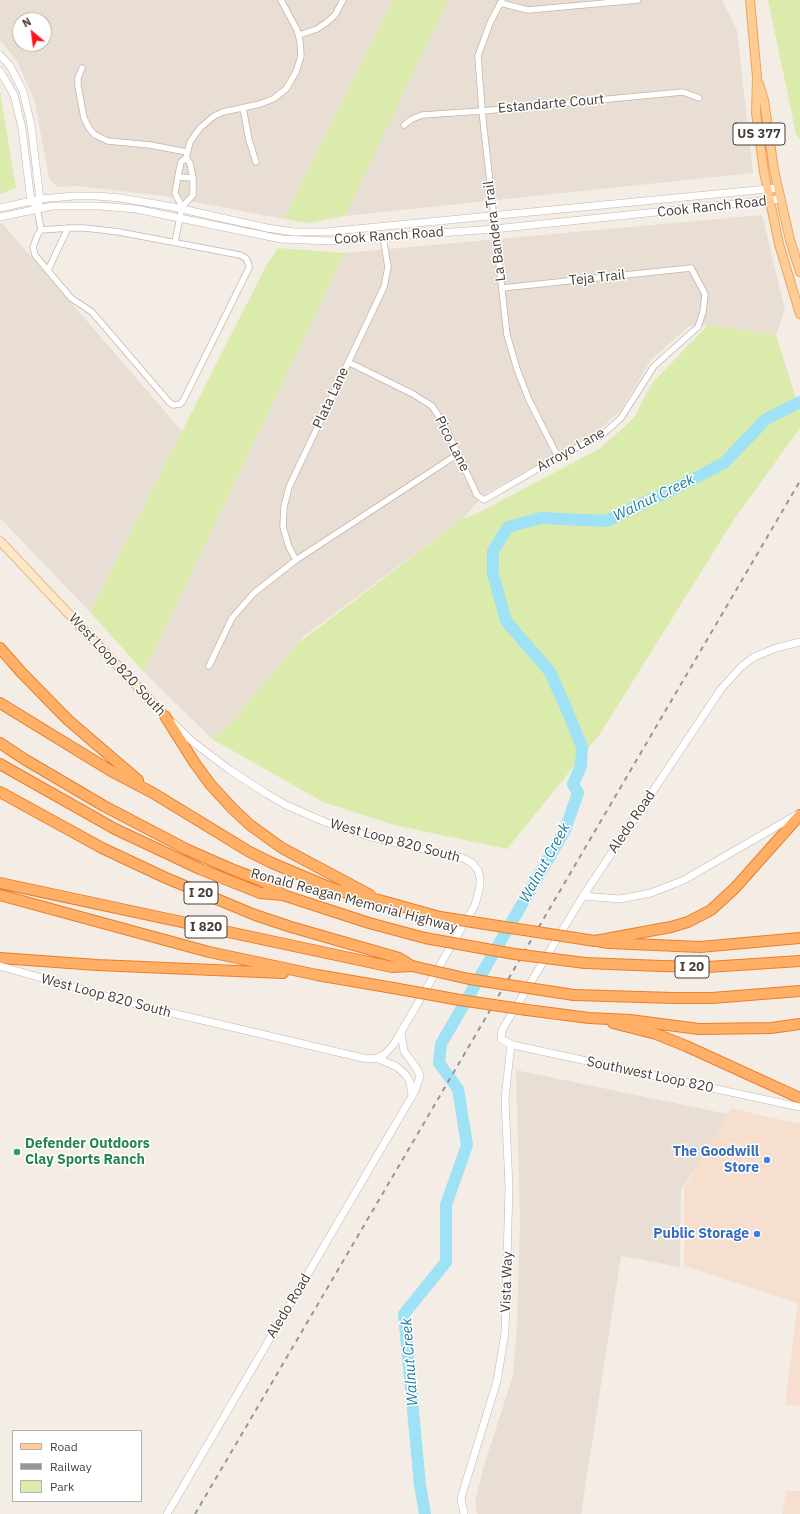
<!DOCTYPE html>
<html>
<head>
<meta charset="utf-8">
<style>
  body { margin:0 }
  #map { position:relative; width:800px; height:1514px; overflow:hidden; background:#f4ede6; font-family:"IBM Plex Sans",sans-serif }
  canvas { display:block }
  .legend { position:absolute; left:12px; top:1430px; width:130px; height:72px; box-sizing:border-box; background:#fff; border:1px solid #b5b1ae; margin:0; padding:5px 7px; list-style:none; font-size:12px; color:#473d35 }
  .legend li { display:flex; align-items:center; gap:8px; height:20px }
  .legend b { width:20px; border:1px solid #b5b1ae }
  .north { position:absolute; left:12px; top:12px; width:40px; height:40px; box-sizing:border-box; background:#fff; border:1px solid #b5b1ae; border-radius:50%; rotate:331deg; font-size:11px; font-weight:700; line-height:16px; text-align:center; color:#473d35 }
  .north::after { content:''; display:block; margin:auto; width:14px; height:18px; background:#ff121c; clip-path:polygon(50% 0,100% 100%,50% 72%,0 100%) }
</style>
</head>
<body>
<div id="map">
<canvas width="800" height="1514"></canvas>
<ul class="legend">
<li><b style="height:5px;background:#ffcc94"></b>Road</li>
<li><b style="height:5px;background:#969696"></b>Railway</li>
<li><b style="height:11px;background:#dbebac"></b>Park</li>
</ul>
<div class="north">N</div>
</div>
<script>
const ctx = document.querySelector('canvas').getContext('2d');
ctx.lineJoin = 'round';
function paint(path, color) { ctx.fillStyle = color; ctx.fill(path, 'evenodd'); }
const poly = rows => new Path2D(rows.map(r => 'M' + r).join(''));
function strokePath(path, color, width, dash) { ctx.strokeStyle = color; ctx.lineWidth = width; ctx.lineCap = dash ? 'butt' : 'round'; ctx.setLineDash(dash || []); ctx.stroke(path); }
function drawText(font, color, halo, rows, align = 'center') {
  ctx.font = font + ' "IBM Plex Sans",sans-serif'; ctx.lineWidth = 3; ctx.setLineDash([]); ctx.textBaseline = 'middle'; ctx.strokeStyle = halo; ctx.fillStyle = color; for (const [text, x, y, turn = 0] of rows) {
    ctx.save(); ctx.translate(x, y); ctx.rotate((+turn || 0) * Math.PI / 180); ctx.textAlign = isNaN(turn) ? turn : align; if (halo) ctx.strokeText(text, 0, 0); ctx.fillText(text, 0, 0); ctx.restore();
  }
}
const residential = poly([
  [0,0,393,0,284,219,163,196,76,186,57,187,49,179,35,102,17,61,0,40],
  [20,20,44,20,44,44,20,44],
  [445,0,722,0,737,30,753,173,345,216],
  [762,215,785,309,776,335,708,325,689,326,651,360,621,410,596,433,485,494,462,519,304,636,234,720,212,739,144,672,345,253],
  [2,223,182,431,90,612,0,518,0,224],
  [516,1070,732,1115,681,1189,680,1267,621,1256,581,1514,477,1514,475,1502,484,1465,513,1376,517,1323,520,1219]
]);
const commercial = poly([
  [731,1108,800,1124,800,1407,785,1404,798,1303,684,1266,684,1188],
  [786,1491,800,1491,800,1514,782,1514]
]);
const green = poly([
  [393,0,448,0,345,216,308,223,284,219],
  [768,0,800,0,800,139,796,134],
  [0,91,16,188,0,194],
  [278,248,345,253,144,672,90,612,265,268],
  [708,325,776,335,800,411,800,428,733,521,600,734,507,849,394,825,323,802,212,739,234,720,297,644,462,519,478,513,599,449,634,418,652,383]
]);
const river = poly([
  [425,1514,420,1485,404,1314,446,1262,446,1205,467,1145,458,1089,439,1063,441,1044,565,830,578,793,573,784,581,766,582,747,566,708,550,672,506,621,493,574,493,551,508,527,541,518,606,521,678,487,724,463,766,419,800,402]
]);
const minor = poly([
  [502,0,490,23,478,56,482,111,507,335,517,369,529,400,558,457],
  [500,3,528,10,638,0],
  [299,35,317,29,326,23,335,15,343,0],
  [82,68,78,78,78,86,84,118,89,128,95,135,108,141,150,145,187,152],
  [243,108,249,140,256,162],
  [404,125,412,119,422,115,482,111,683,92,699,98],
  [178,177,193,178],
  [182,207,175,193,179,171,181,162,186,158,190,142,200,128,214,116,223,112,260,104,273,99,286,89,296,72,301,56,300,41,297,30,281,0],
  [37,208,41,230],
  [70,228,85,228,119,232,240,255,246,258,249,265,249,268,183,401,180,404,173,405,169,402,92,312,71,298,35,255,33,247,38,234,41,230,70,228],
  [175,242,182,207,193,195,193,178,190,163,186,158],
  [48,270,68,228],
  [348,362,413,394,432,406,445,426,477,495,484,500,558,457,602,435,621,418,654,366,698,327,703,312,705,294,691,268,502,288],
  [296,560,289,547,283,527,284,507,289,487,384,287,388,267,383,237],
  [209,666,232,618,254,593,296,560,458,454]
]);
const tertiary = poly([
  [0,55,10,66,23,91,31,125,40,199,39,203],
  [0,71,14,95,22,128,31,201,33,203],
  [0,208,40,199,74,196,96,196,121,198,173,207,267,228,294,232,325,232,778,188],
  [0,217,52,206,100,206,136,209,281,239,329,241,494,229,781,199],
  [800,642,776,648,754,657,742,666,721,689,583,896,502,1030,501,1039,513,1045,800,1107],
  [583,896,620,899,651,893,684,880,798,814],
  [0,966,138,1005,367,1059,377,1058,384,1055,394,1044,475,905,480,886,480,878,478,870,472,863,463,858,371,837,325,822,286,805,267,794,230,770,194,743,173,723],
  [377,1058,397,1067,406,1075,410,1082,412,1096],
  [167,1514,415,1091,420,1076,417,1069,404,1051,401,1033],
  [464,1514,461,1498,497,1381,505,1333,509,1187,505,1099,511,1044]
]);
const secondary = poly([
  [0,541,165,716]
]);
const primary = poly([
  [750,0,757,77,756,113,764,172,779,244,800,314],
  [759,84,764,100,774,170,790,240,800,272]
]);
const motorway = poly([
  [0,648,21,672,68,720,138,780],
  [0,703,111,771,153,793,248,851,272,863,329,887,356,896,379,900,440,917],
  [165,716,194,762,210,784,232,808,250,825,282,848,370,895],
  [0,743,24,759,104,806,188,850,236,871,263,881,282,894],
  [0,764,115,829,200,869,260,893,283,895,369,923,425,938],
  [0,792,102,848,166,878,255,915,291,927,399,958,412,966],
  [0,883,392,967,412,966],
  [0,895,209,952,317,975,393,988],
  [595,941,671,927,688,922,711,910,735,888,800,815],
  [601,942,609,943,700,947,800,938],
  [0,958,97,965,283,973],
  [585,963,661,966,708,967,800,961],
  [574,995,674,998,712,998,800,991],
  [527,1010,589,1018,630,1020,699,1029,771,1028,800,1024],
  [613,1023,656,1034,686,1046,800,1098]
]);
const rail = poly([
  [195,1514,800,481]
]);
const motorwayBridge = poly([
  [440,917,595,941],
  [425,938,514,954,585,963],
  [412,966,469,979,574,995],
  [393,988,460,1000,527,1010]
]);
const markers = [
  [17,1152,4,"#2e9e5b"],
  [767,1160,4,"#3f7fe0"],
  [757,1234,4,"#3f7fe0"]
];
const shields = [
  [759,134,52],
  [201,893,34],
  [206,927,42],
  [692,967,34]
];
const shieldNames = [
  ["US 377",759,134],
  ["I 20",201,893],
  ["I 820",206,927],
  ["I 20",692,967]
];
const streetNames = [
  ["Estandarte Court",551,104,-5],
  ["Cook Ranch Road",712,207,-6],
  ["La Bandera Trail",495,231,-97],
  ["Cook Ranch Road",389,236,-4],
  ["Teja Trail",597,278,-6],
  ["Plata Lane",331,398,-65],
  ["Pico Lane",452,444,63],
  ["Arroyo Lane",571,450,-29],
  ["West Loop 820 South",117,665,47],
  ["Aledo Road",632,822,-56],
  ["West Loop 820 South",395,841,15],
  ["Ronald Reagan Memorial Highway",354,901,15],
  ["West Loop 820 South",106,996,15],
  ["Southwest Loop 820",650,1075,12],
  ["Vista Way",507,1282,-88],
  ["Aledo Road",289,1306,-59]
];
const leisureNames = [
  ["Defender Outdoors",25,1144],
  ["Clay Sports Ranch",25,1160]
];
const shopNames = [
  ["The Goodwill",759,1152],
  ["Store",759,1168],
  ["Public Storage",749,1234]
];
const waterNames = [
  ["Walnut Creek",654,498,-26],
  ["Walnut Creek",545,863,-61],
  ["Walnut Creek",410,1362,-94]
];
paint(residential, '#e8ded4');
paint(commercial, '#f7dfd0');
paint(green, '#dbebac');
strokePath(river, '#9fe2f5', 12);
strokePath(minor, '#c3b6ab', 7);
strokePath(tertiary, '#c3b6ab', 8);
strokePath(secondary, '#dabb95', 10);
strokePath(primary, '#eba55d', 10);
strokePath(motorway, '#e77f2d', 12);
strokePath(minor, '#fff', 5.5);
strokePath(tertiary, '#fff', 7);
strokePath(secondary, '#ffe6c5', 8);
strokePath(primary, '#ffcc94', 8);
strokePath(motorway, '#ffaf66', 10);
strokePath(rail, '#969696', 2, [5, 5]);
strokePath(motorwayBridge, '#e77f2d', 12, []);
strokePath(motorwayBridge, '#ffaf66', 10);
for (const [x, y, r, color] of markers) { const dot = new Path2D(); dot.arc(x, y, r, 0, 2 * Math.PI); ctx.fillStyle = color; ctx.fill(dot); strokePath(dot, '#fff', 1.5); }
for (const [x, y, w] of shields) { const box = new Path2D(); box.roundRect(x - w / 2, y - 11, w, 22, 3); ctx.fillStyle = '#fff'; ctx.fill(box); strokePath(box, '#473d35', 1); }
drawText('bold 13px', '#473d35', null, shieldNames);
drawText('14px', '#473d35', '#fff', streetNames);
drawText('bold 14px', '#27864d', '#fff', leisureNames, 'left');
drawText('bold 14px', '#366cbe', '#fff', shopNames, 'right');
drawText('italic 15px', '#237d98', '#fff', waterNames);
</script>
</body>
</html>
